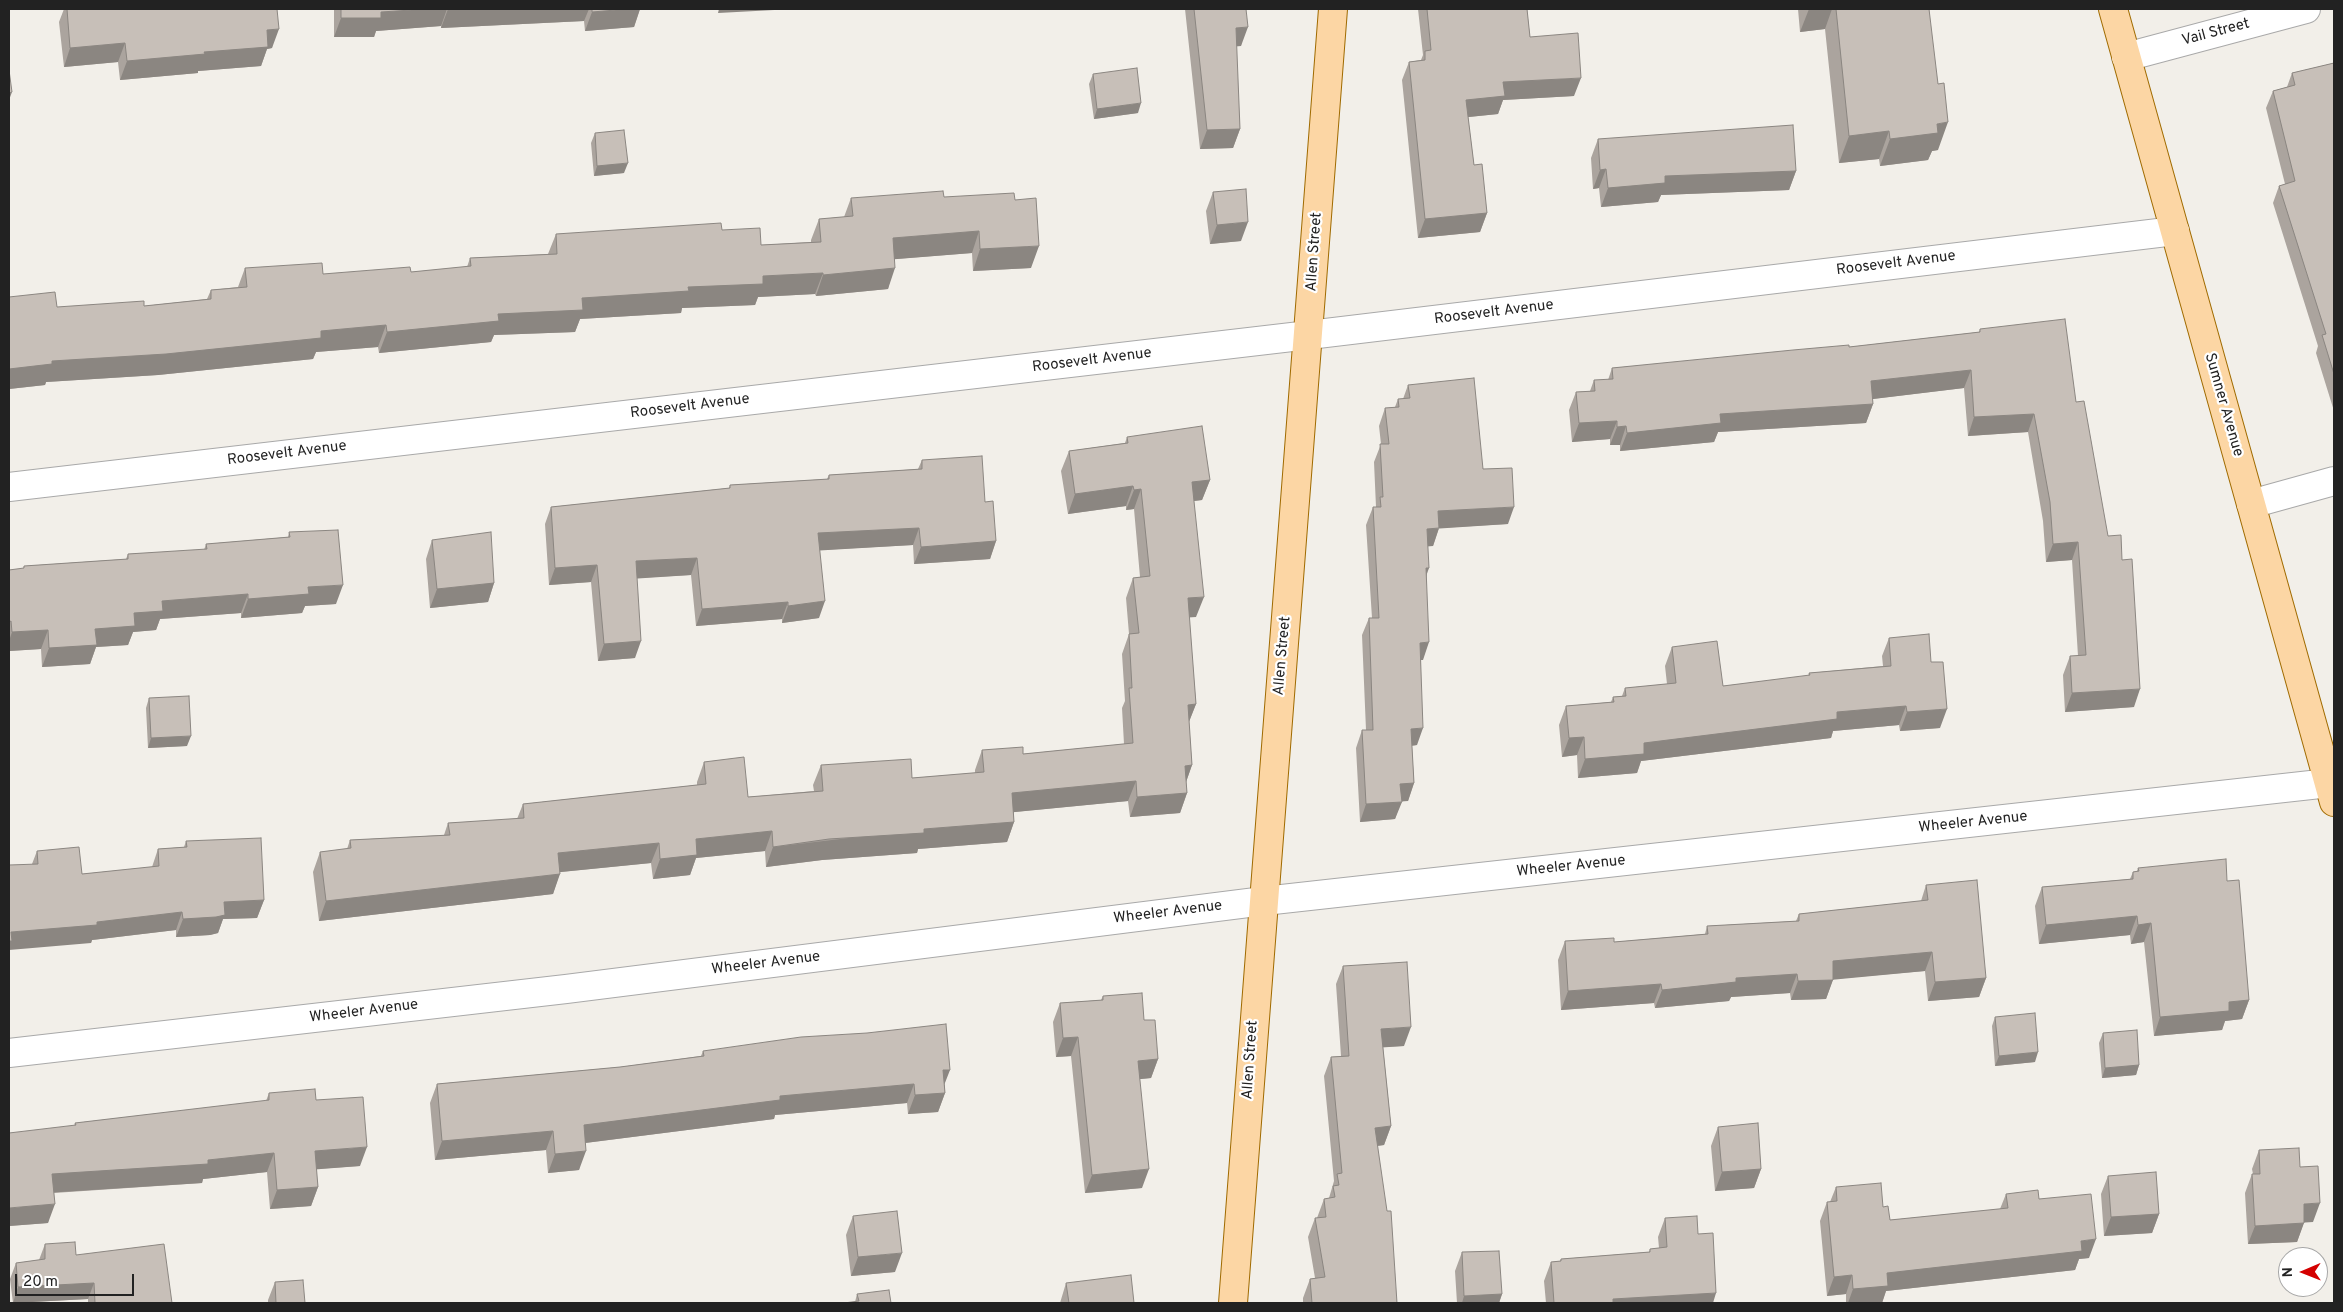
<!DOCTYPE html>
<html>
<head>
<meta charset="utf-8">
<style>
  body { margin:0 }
  #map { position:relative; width:2343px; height:1312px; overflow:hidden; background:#f2efe9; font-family:Overpass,sans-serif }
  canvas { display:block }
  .frame { position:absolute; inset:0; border:10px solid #222; pointer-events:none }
  .north { position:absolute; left:2278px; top:1247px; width:50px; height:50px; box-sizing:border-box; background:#fff; border:1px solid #a7a7a7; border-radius:50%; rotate:269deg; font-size:14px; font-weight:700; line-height:20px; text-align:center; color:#222 }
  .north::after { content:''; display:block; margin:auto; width:18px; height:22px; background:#d40000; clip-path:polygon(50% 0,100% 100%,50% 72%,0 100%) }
  .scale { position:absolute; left:15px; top:1274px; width:119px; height:22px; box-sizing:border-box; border:2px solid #222; border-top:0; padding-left:6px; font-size:15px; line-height:18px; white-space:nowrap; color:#222; -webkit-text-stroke:4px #fff; paint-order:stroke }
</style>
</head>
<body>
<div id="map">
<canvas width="2343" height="1312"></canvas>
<div class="frame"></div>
<div class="north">N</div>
<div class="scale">20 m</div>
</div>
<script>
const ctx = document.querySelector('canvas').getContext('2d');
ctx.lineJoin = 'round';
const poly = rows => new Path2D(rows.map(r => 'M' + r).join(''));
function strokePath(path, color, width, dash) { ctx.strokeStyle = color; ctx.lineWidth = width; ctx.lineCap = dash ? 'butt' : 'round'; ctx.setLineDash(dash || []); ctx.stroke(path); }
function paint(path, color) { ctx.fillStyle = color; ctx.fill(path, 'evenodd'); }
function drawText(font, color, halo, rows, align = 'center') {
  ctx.font = font + ' Overpass,sans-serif'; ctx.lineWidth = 4.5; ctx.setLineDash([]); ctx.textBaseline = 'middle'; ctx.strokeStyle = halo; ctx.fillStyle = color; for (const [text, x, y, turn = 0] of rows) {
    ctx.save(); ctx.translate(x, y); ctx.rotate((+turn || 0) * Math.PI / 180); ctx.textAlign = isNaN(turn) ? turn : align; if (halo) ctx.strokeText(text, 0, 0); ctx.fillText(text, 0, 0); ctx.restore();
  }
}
const minor = poly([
  [2126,57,2306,9],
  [2251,504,2334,481],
  [9,1053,566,989,1264,901,2329,783]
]);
const tertiary = poly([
  [9,487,1309,335,2175,231]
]);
const primary = poly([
  [2113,9,2334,802],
  [1233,1303,1333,9]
]);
const wall = poly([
  [64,9,277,9,272,48,267,49,261,66,198,71,198,73,120,80,118,62,64,67,59,22],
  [334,9,640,9,634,27,585,31,584,21,441,28,441,26,376,31,374,37,334,37],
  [1185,9,1246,9,1241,46,1236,46,1240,129,1233,148,1200,149],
  [1418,9,1527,9,1530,37,1574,96,1503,100,1498,114,1468,117,1474,165,1487,213,1480,232,1418,238,1402,80,1409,62,1421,60,1423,55],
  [1798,9,1929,9,1938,150,1932,151,1928,160,1880,166,1879,159,1839,163,1825,29,1800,32],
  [2334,63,2334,411,2316,353,2318,346,2273,203,2279,186,2285,184,2266,108,2273,91,2287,87,2292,73],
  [1093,74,1138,113,1094,119,1089,84],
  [595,133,624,173,594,176,591,143],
  [1598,139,1796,171,1789,190,1661,195,1658,202,1601,207,1599,188,1593,189,1591,158],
  [1213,192,1241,241,1210,244,1206,211],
  [944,197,1015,200,1031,268,973,271,972,253,895,259,888,289,816,296,815,294,758,297,755,305,682,308,681,313,580,319,575,332,494,335,491,342,379,353,378,347,316,352,313,359,158,375,46,382,45,385,9,389,9,297,57,307,144,306,207,299,211,290,238,287,245,268,323,274,411,272,467,267,470,258,548,254,556,234,722,230,761,245,811,242,811,240,819,219,844,217,851,198],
  [1980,329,2076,402,2134,707,2065,712,2063,675,2070,656,2078,656,2072,560,2046,562,2043,521,2028,432,1968,436,1964,388,1872,399,1873,404,1866,423,1718,432,1714,442,1620,451,1620,445,1610,445,1610,439,1572,442,1569,410,1576,392,1590,391,1594,380,1608,380,1612,368,1849,347,1979,332],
  [1408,385,1483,469,1508,524,1439,528,1433,546,1428,546,1423,660,1421,660,1417,745,1412,746,1414,783,1408,801,1401,801,1395,819,1360,822,1356,748,1362,730,1366,730,1362,635,1369,618,1372,618,1366,525,1373,507,1376,507,1374,462,1381,444,1379,426,1385,408,1395,407,1398,399,1403,399],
  [1127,437,1210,480,1202,500,1194,501,1196,617,1189,617,1196,704,1189,722,1192,765,1186,782,1187,793,1180,813,1130,817,1128,801,1014,812,1014,822,1007,842,918,849,917,853,822,860,766,867,765,851,696,858,690,875,653,879,651,863,560,872,553,894,319,921,313,872,320,852,347,849,350,840,444,835,448,823,517,819,523,804,697,785,697,782,704,762,748,797,814,791,813,785,821,765,912,778,975,773,975,770,982,750,1023,754,1124,744,1122,708,1125,701,1122,654,1129,634,1126,598,1133,578,1140,577,1134,509,1126,510,1126,506,1068,514,1061,471,1069,451,1125,443],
  [922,460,985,502,996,541,990,559,914,564,913,545,820,550,819,618,782,623,782,619,696,626,691,575,637,578,635,658,598,661,591,582,549,585,545,524,551,507,729,488,730,485,827,479,829,475,918,469],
  [289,532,336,604,305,606,302,613,241,618,241,613,160,619,156,630,133,632,128,645,96,647,90,664,42,667,41,649,9,651,9,570,23,569,24,566,126,559,128,554,204,550,206,544,288,537],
  [432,540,494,583,488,602,430,608,426,559],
  [1889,638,1931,662,1940,728,1900,731,1899,725,1833,731,1831,738,1641,761,1637,773,1578,778,1577,755,1562,757,1559,725,1566,706,1611,702,1613,697,1622,696,1625,688,1667,684,1665,666,1672,647,1723,686,1808,676,1809,673,1883,666,1882,656],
  [149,698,187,746,148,748,146,708],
  [186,841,264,900,257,918,223,919,218,933,210,935,176,937,176,930,92,940,91,943,32,864,37,851,82,874,152,867,158,849,184,847],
  [2138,868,2227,881,2249,1000,2242,1019,2225,1021,2222,1030,2154,1036,2144,942,2131,944,2130,935,2039,944,2035,906,2042,887,2130,879,2133,872,2137,871],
  [1926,885,1986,978,1979,997,1928,1001,1925,971,1833,979,1826,999,1791,1000,1790,993,1731,997,1729,1001,1655,1008,1654,1003,1561,1010,1558,960,1565,941,1614,942,1705,934,1707,926,1796,921,1799,914,1921,901],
  [1343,966,1404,1046,1383,1047,1391,1126,1384,1145,1377,1146,1397,1303,1303,1303,1303,1298,1310,1279,1315,1278,1308,1237,1315,1218,1317,1218,1324,1199,1329,1198,1334,1181,1324,1076,1331,1057,1341,1056,1336,984],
  [1103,996,1144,1020,1158,1059,1151,1078,1140,1079,1142,1188,1085,1193,1071,1056,1056,1057,1053,1022,1060,1003,1101,1000],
  [1995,1017,2035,1062,1995,1066,1992,1026],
  [2103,1033,2139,1065,2136,1075,2102,1078,2099,1043],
  [703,1051,945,1085,945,1093,938,1112,908,1114,907,1103,775,1115,774,1119,585,1143,579,1170,548,1173,546,1150,435,1160,430,1103,437,1084,620,1067,701,1056],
  [269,1093,316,1100,360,1166,316,1169,318,1187,311,1206,270,1209,267,1172,203,1179,202,1183,54,1193,48,1223,9,1226,74,1126,75,1123,266,1101],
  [1718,1127,1761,1169,1754,1188,1715,1191,1711,1146],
  [2259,1150,2313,1222,2304,1222,2297,1242,2248,1244,2245,1193,2252,1174,2253,1174,2252,1169],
  [2108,1176,2159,1214,2152,1233,2104,1236,2101,1194],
  [1836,1187,1883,1207,1890,1220,2000,1209,2006,1194,2039,1199,2089,1258,2079,1259,2075,1270,1886,1291,1882,1303,1846,1303,1846,1294,1827,1296,1820,1221,1827,1202,1830,1202],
  [853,1216,895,1272,851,1276,846,1235],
  [1665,1218,1698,1234,1713,1303,1546,1303,1544,1281,1551,1262,1560,1261,1561,1259,1649,1252,1650,1249,1659,1248,1658,1237],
  [45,1244,76,1255,172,1303,88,1303,88,1299,13,1303,10,1279,16,1263,39,1260],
  [1462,1252,1502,1294,1499,1303,1457,1303,1455,1271],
  [275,1282,305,1303,268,1303,268,1300],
  [1066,1283,1134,1303,1060,1303],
  [857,1294,891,1303,855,1302]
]);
const shadedWall = poly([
  [427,9,447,9,441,26,376,31,374,37,334,37,341,18,381,12],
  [448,9,589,9,584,21,441,28],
  [628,9,640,9,634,27,585,31,592,12],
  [719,9,793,9,718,13],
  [1809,9,1832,9,1825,29,1800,32],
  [1248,27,1241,46,1229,47,1236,28],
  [279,29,272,48,267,49,261,66,198,71,198,73,120,80,127,61,204,52,267,30],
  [125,43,118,62,64,67,70,48],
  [1581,78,1574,96,1503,100,1498,114,1459,118,1466,100,1503,82],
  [12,92,9,100,9,93],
  [1141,103,1138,113,1094,119,1097,109],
  [1948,122,1938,150,1932,151,1928,160,1880,166,1890,139,1937,124],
  [1240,129,1233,148,1200,149,1207,130],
  [1889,131,1879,159,1839,163,1849,136],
  [628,163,624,173,594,176,597,166],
  [1606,169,1599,188,1593,189,1600,170],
  [1796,171,1789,190,1661,195,1658,202,1601,207,1608,188,1665,176],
  [1487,213,1480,232,1418,238,1425,219],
  [1248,222,1241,241,1210,244,1217,225],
  [979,231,972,253,885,260,893,238],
  [1039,246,1031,268,973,271,980,249],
  [895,268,888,289,816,296,823,275],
  [823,273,815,294,758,297,755,305,682,308,681,313,580,319,575,332,494,335,491,342,379,353,387,332,498,314,582,298,688,287,763,276],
  [386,325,378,347,316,352,313,359,158,375,46,382,45,385,9,389,9,369,52,361,321,331],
  [1971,370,1964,388,1865,400,1871,381],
  [1873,404,1866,423,1718,432,1714,442,1620,451,1627,433,1720,414],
  [2034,414,2028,432,1968,436,1974,417],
  [1617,421,1610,439,1572,442,1579,423],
  [1626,426,1620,445,1610,445,1617,427],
  [1210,480,1202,500,1185,502,1192,482],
  [1133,486,1126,506,1068,514,1075,494],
  [1141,489,1134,509,1126,510,1134,490],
  [1514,507,1508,524,1432,529,1438,511],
  [919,528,913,545,811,551,818,533],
  [1439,528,1433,546,1420,547,1427,529],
  [996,541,990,559,914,564,921,547],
  [2078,542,2072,560,2046,562,2053,544],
  [697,558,691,575,630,579,636,561],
  [597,565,591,582,549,585,555,568],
  [1426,568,1429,568,1423,585],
  [494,583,488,602,430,608,437,589],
  [343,585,336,604,305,606,302,613,241,618,248,599,308,587],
  [248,594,241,613,160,619,156,630,133,632,128,645,96,647,90,664,42,667,49,648,162,601],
  [1204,597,1196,617,1180,618,1188,598],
  [825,601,819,618,782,623,788,606],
  [788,602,782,619,696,626,702,609],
  [48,630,41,649,9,651,9,641,12,632],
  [641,641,635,658,598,661,604,644],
  [1429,642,1423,660,1414,660,1420,643],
  [2140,689,2134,707,2065,712,2072,693],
  [1196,704,1188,724,1188,705],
  [1906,706,1899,725,1833,731,1831,738,1641,761,1637,773,1578,778,1585,759,1644,743,1837,712],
  [1947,709,1940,728,1900,731,1907,712],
  [1423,728,1417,745,1405,746,1411,729],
  [191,736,187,746,148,748,151,738],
  [1584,737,1577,755,1562,757,1569,738],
  [1192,765,1185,785,1185,766],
  [1136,781,1128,801,1005,813,1012,793],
  [1414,783,1408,801,1394,802,1400,784],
  [1187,793,1180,813,1130,817,1137,797],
  [1402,802,1395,819,1360,822,1366,804],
  [1014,822,1007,842,918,849,917,853,822,860,766,867,773,847,924,829],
  [772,831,765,851,696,858,690,875,653,879,660,859,696,839],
  [659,843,651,863,551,873,558,853],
  [560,874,553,894,319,921,326,901],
  [264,900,257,918,223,919,218,933,210,935,176,937,183,919,224,902],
  [182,912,176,930,92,940,91,943,9,950,9,938,11,932],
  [2137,916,2130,935,2039,944,2046,925],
  [2151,923,2144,942,2131,944,2138,925],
  [1932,952,1925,971,1830,980,1833,980,1826,999,1791,1000,1798,981,1833,961],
  [1797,974,1790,993,1731,997,1729,1001,1655,1008,1662,990,1736,978],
  [1986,978,1979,997,1928,1001,1935,982],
  [1661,984,1654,1003,1561,1010,1568,991],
  [2249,1000,2242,1019,2225,1021,2222,1030,2154,1036,2160,1017,2229,1002],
  [1411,1027,1404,1046,1374,1048,1381,1029],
  [1078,1037,1071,1056,1056,1057,1063,1038],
  [2038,1052,2035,1062,1995,1066,1999,1056],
  [1158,1059,1151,1078,1131,1080,1138,1061],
  [2139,1065,2136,1075,2102,1078,2105,1068],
  [943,1070,950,1070,943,1088],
  [914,1084,907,1103,775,1115,774,1119,577,1144,584,1125,780,1096],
  [945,1093,938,1112,908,1114,915,1095],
  [1391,1126,1384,1145,1368,1147,1375,1128],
  [553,1131,546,1150,435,1160,442,1141],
  [367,1147,360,1166,308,1170,315,1151],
  [586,1151,579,1170,548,1173,555,1154],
  [274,1153,267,1172,203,1179,202,1183,45,1193,52,1174,208,1160],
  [1149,1169,1142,1188,1085,1193,1092,1175],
  [1761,1169,1754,1188,1715,1191,1722,1172],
  [318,1187,311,1206,270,1209,277,1190],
  [2320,1203,2313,1222,2297,1223,2304,1204],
  [55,1204,48,1223,9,1226,9,1208],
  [2159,1214,2152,1233,2104,1236,2111,1217],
  [2304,1223,2297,1242,2248,1244,2255,1226],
  [2096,1239,2089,1258,2079,1259,2075,1270,1886,1291,1882,1303,1848,1303,1853,1289,1887,1273,2081,1241],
  [902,1253,895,1272,851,1276,858,1257],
  [1852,1275,1846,1294,1827,1296,1834,1277],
  [94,1283,88,1299,13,1303,18,1287],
  [1716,1293,1713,1303,1611,1303,1613,1299],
  [1502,1294,1499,1303,1462,1303,1464,1296]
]);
const building = poly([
  [67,9,277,9,279,29,267,30,268,47,204,52,205,54,127,61,125,43,70,48,67,9],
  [341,9,427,9,381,12,381,18,341,18,341,9],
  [592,9,628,9,592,12,592,9],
  [1194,9,1246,9,1248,27,1236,28,1240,129,1207,130,1194,9],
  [1427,9,1527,9,1530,37,1578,33,1581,78,1503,82,1505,96,1466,100,1474,165,1482,164,1487,213,1425,219,1409,62,1425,60,1425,51,1431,50,1427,9],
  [1836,9,1929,9,1938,84,1944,83,1948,122,1937,124,1938,133,1890,139,1889,131,1849,136,1836,9],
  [2334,63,2334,374,2322,335,2326,334,2279,186,2295,181,2273,91,2295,85,2292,73,2334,63],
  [1137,68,1141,103,1097,109,1093,74,1137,68],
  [9,70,12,92,9,93,9,70],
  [1793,125,1796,171,1665,176,1665,183,1608,188,1606,169,1600,170,1598,139,1793,125],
  [624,130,628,163,597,166,595,133,624,130],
  [1246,189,1248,222,1217,225,1213,192,1246,189],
  [943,191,944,197,1014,193,1015,200,1036,198,1039,246,980,249,979,231,893,238,895,268,823,275,823,273,763,276,763,284,688,287,689,291,582,298,583,310,498,314,499,321,387,332,386,325,321,331,321,338,166,354,52,361,52,364,9,369,9,297,55,292,57,307,144,301,144,306,211,299,211,290,247,287,245,268,322,263,323,274,410,267,411,272,471,266,470,258,557,254,556,234,721,223,722,230,760,228,761,245,821,242,819,219,853,216,851,198,943,191],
  [2065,319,2076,402,2084,401,2108,536,2121,535,2122,560,2132,559,2140,689,2072,693,2070,656,2086,655,2078,542,2053,544,2050,502,2034,414,1974,417,1971,370,1871,381,1873,404,1720,414,1721,423,1627,433,1626,426,1617,427,1617,421,1579,423,1576,392,1595,391,1594,380,1613,379,1612,368,1793,350,1849,345,1849,347,1980,332,1980,329,2065,319],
  [1474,378,1483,469,1512,468,1514,507,1438,511,1439,528,1427,529,1429,568,1426,568,1429,642,1420,643,1423,728,1411,729,1414,783,1400,784,1402,802,1366,804,1362,730,1373,730,1369,618,1379,618,1373,507,1381,507,1380,497,1383,497,1380,444,1389,444,1385,408,1399,407,1398,399,1410,398,1408,385,1474,378],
  [1202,426,1210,480,1192,482,1204,597,1188,598,1196,704,1188,705,1192,765,1185,766,1187,793,1137,797,1136,781,1012,793,1014,822,924,829,924,833,829,839,773,847,772,831,696,839,697,855,660,859,659,843,558,853,560,874,326,901,320,852,351,848,350,840,450,835,448,823,524,818,523,804,706,784,704,762,744,757,748,797,823,791,821,765,911,759,912,778,984,772,982,750,1023,747,1023,754,1133,743,1129,688,1132,688,1129,634,1139,633,1133,578,1150,576,1141,489,1134,490,1133,486,1075,494,1069,451,1128,443,1127,437,1202,426],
  [982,456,985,502,993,501,996,541,921,547,919,528,818,533,825,601,788,606,788,602,702,609,697,558,636,561,641,641,604,644,597,565,555,568,551,507,730,488,730,485,829,479,829,475,922,469,922,460,982,456],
  [338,530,343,585,308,587,309,594,248,599,248,594,162,601,163,611,134,613,135,626,95,629,97,645,49,648,48,630,12,632,11,621,9,622,9,570,24,568,24,566,128,559,128,554,207,549,206,544,290,537,289,532,338,530],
  [491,532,494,583,437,589,432,540,491,532],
  [1929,634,1931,662,1943,662,1947,709,1907,712,1906,706,1837,712,1837,719,1644,743,1644,754,1585,759,1584,737,1569,738,1566,706,1614,702,1613,697,1626,696,1625,688,1676,683,1672,647,1717,641,1723,686,1810,675,1809,673,1891,666,1889,638,1929,634],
  [189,696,191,736,151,738,149,698,189,696],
  [261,838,264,900,224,902,225,915,216,917,183,919,182,912,97,922,97,925,11,932,12,941,9,941,9,865,38,864,37,851,79,847,82,874,159,866,158,849,187,847,186,841,261,838],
  [2226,859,2227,881,2239,880,2249,1000,2229,1002,2229,1011,2160,1017,2151,923,2138,925,2137,916,2046,925,2042,887,2133,879,2133,872,2139,871,2138,868,2226,859],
  [1977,880,1986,978,1935,982,1932,952,1833,961,1833,980,1798,981,1797,974,1736,978,1736,982,1662,990,1661,984,1568,991,1565,941,1614,938,1614,942,1708,934,1707,926,1799,921,1799,914,1928,900,1926,885,1977,880],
  [1407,962,1411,1027,1381,1029,1391,1126,1375,1128,1387,1211,1391,1211,1397,1303,1312,1303,1310,1279,1325,1277,1315,1218,1326,1217,1324,1199,1335,1197,1333,1186,1339,1185,1337,1174,1342,1173,1331,1057,1349,1056,1343,966,1407,962],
  [1142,993,1144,1020,1155,1020,1158,1059,1138,1061,1149,1169,1092,1175,1078,1037,1063,1038,1060,1003,1103,1000,1103,996,1142,993],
  [2035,1013,2038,1052,1999,1056,1995,1017,2035,1013],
  [946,1024,950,1070,943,1070,945,1093,915,1095,914,1084,780,1096,780,1100,584,1125,586,1151,555,1154,553,1131,442,1141,437,1084,620,1067,704,1056,703,1051,801,1037,867,1033,946,1024],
  [2137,1030,2139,1065,2105,1068,2103,1033,2137,1030],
  [315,1089,316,1100,363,1097,367,1147,315,1151,318,1187,277,1190,274,1153,208,1160,208,1164,52,1174,55,1204,9,1208,9,1133,76,1125,75,1123,269,1100,269,1093,315,1089],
  [1758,1123,1761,1169,1722,1172,1718,1127,1758,1123],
  [2299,1148,2300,1167,2318,1166,2320,1203,2304,1204,2304,1223,2255,1226,2252,1174,2260,1174,2259,1150,2299,1148],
  [2156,1172,2159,1214,2111,1217,2108,1176,2156,1172],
  [1881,1183,1883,1207,1888,1206,1890,1220,2008,1208,2006,1194,2038,1190,2039,1199,2091,1194,2096,1239,2081,1241,2082,1251,1887,1273,1888,1286,1853,1289,1852,1275,1834,1277,1827,1202,1837,1201,1836,1187,1881,1183],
  [897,1211,902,1253,858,1257,853,1216,897,1211],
  [1697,1216,1698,1234,1713,1233,1716,1293,1613,1299,1613,1303,1554,1303,1551,1262,1561,1261,1561,1259,1650,1252,1650,1249,1667,1247,1665,1218,1697,1216],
  [75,1242,76,1255,164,1244,172,1303,95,1303,94,1283,18,1287,16,1263,45,1259,45,1244,75,1242],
  [1499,1251,1502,1294,1464,1296,1462,1252,1499,1251],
  [1131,1275,1134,1303,1069,1303,1066,1283,1131,1275],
  [303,1280,305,1303,276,1303,275,1282,303,1280],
  [889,1290,891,1303,844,1303,859,1301,857,1294,889,1290]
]);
const streetNames = [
  ["Vail Street",2216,33,-15],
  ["Allen Street",1315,252,-86],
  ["Roosevelt Avenue",1896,264,-7],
  ["Roosevelt Avenue",1494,313,-7],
  ["Roosevelt Avenue",1092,361,-7],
  ["Sumner Avenue",2223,405,74],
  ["Roosevelt Avenue",690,407,-7],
  ["Roosevelt Avenue",287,454,-7],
  ["Allen Street",1283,656,-85],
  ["Wheeler Avenue",1973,823,-6],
  ["Wheeler Avenue",1571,867,-6],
  ["Wheeler Avenue",1168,913,-7],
  ["Wheeler Avenue",766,964,-7],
  ["Wheeler Avenue",364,1012,-7],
  ["Allen Street",1251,1060,-86]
];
strokePath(minor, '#a9a9a9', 30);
strokePath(tertiary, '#a9a9a9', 30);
strokePath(primary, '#a06b00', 30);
strokePath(minor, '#fff', 28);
strokePath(tertiary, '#fff', 28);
strokePath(primary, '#fcd6a4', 28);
paint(wall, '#aba49e');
paint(shadedWall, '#8b8681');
paint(building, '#c7bfb8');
strokePath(building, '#8b8681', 1);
drawText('15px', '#222', '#fff', streetNames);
</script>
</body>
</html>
